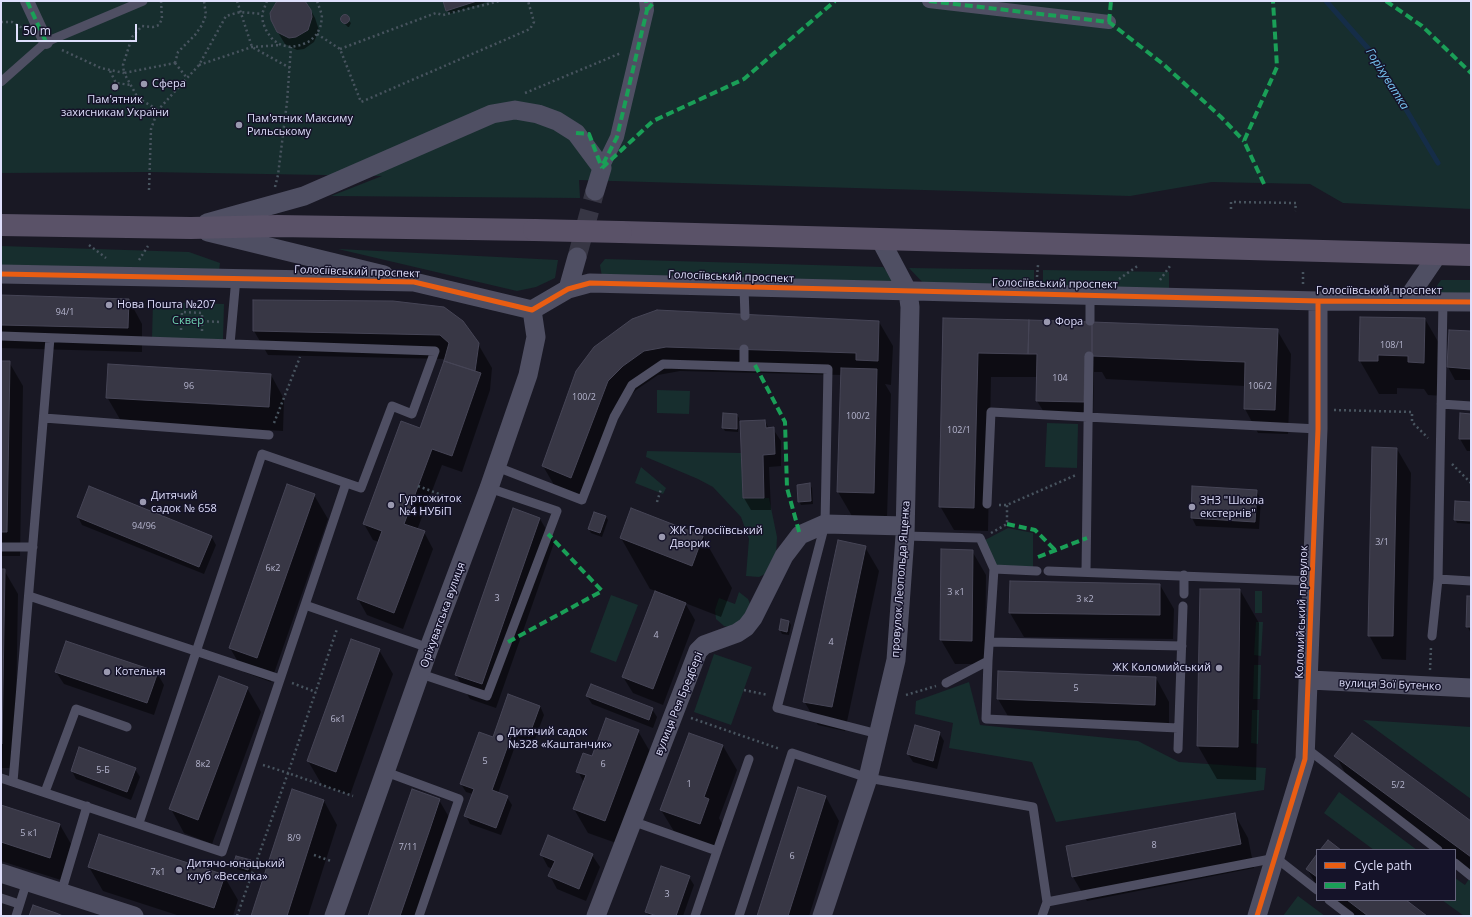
<!DOCTYPE html>
<html>
<head>
<meta charset="utf-8">
<style>
  body { margin:0 }
  #map { position:relative; width:1472px; height:917px; overflow:hidden; background:#191824; font-family:"Open Sans",sans-serif }
  canvas { display:block }
  .frame { position:absolute; inset:0; border:2px solid #dfdffc; pointer-events:none }
  .legend { position:absolute; left:1316px; top:849px; width:140px; height:52px; box-sizing:border-box; background:#151329; border:1px solid #66657d; margin:0; padding:5px 7px; list-style:none; font-size:12px; color:#dfdffc }
  .legend li { display:flex; align-items:center; gap:8px; height:20px }
  .legend b { width:20px; border:1px solid #66657d }
  .scale { position:absolute; left:16px; top:24px; width:121px; height:18px; box-sizing:border-box; border:2px solid #dfdffc; border-top:0; padding-left:5px; font-size:12px; line-height:14px; white-space:nowrap; color:#dfdffc; -webkit-text-stroke:3px #151329; paint-order:stroke }
</style>
</head>
<body>
<div id="map">
<canvas width="1472" height="917"></canvas>
<div class="frame"></div>
<ul class="legend">
<li><b style="height:5px;background:#e95d12"></b>Cycle path</li>
<li><b style="height:5px;background:#1a9f57"></b>Path</li>
</ul>
<div class="scale">50 m</div>
</div>
<script>
const ctx = document.querySelector('canvas').getContext('2d');
ctx.lineJoin = 'round';
function paint(path, color) { ctx.fillStyle = color; ctx.fill(path, 'evenodd'); }
const poly = rows => new Path2D(rows.map(r => 'M' + r).join(''));
function strokePath(path, color, width, dash) { ctx.strokeStyle = color; ctx.lineWidth = width; ctx.lineCap = dash ? 'butt' : 'round'; ctx.setLineDash(dash || []); ctx.stroke(path); }
function drawText(font, color, halo, rows, align = 'center') {
  ctx.font = font + ' "Open Sans",sans-serif'; ctx.lineWidth = 3; ctx.setLineDash([]); ctx.textBaseline = 'middle'; ctx.strokeStyle = halo; ctx.fillStyle = color; for (const [text, x, y, turn = 0] of rows) {
    ctx.save(); ctx.translate(x, y); ctx.rotate((+turn || 0) * Math.PI / 180); ctx.textAlign = isNaN(turn) ? turn : align; if (halo) ctx.strokeText(text, 0, 0); ctx.fillText(text, 0, 0); ctx.restore();
  }
}
const green = poly([
  [1,1,1471,1,1471,209,1343,203,1310,184,1212,182,1130,196,579,180,580,198,331,196,382,176,149,172,1,173],
  [1,246,189,252,220,263,219,271,1,266],
  [338,249,558,260,555,278,536,287,517,291],
  [605,259,883,267,898,285,602,277,600,265],
  [909,268,1034,270,1034,286,926,286],
  [1043,270,1169,272,1169,291,1043,288],
  [1441,280,1471,280,1471,295,1431,294],
  [153,302,224,304,223,340,152,338],
  [657,390,690,391,689,414,657,413],
  [1047,423,1078,424,1077,468,1045,467],
  [647,451,741,453,743,498,769,498,777,537,776,555,765,574,759,577,746,576,749,539,741,517,713,487,698,479,646,457],
  [641,467,666,488,663,494,635,483],
  [1008,528,1033,533,1033,567,996,566,985,540],
  [1255,591,1262,591,1262,613,1255,613],
  [739,592,748,599,751,606,747,615,732,628,724,626,716,619,715,610,719,598,735,604],
  [611,595,638,605,616,662,590,652],
  [1256,622,1263,622,1261,656,1254,655],
  [714,654,752,667,731,725,694,712],
  [1254,665,1261,665,1260,699,1253,699],
  [969,682,980,725,1138,741,1179,762,1266,768,1264,790,1056,822,1032,762,949,748,953,723,915,714,916,701],
  [1252,710,1259,710,1258,744,1251,743],
  [1363,720,1471,727,1471,799],
  [1339,792,1417,850,1374,850,1324,813],
  [1471,876,1471,916,1464,916,1442,900,1455,900,1455,878,1465,885],
  [1298,896,1325,916,1283,916]
]);
const shadow = poly([
  [280,1,302,1,308,5,315,18,319,30,314,42,304,49,297,50,285,44,274,26,271,13],
  [444,1,490,1,449,14],
  [344,16,351,23,349,27,348,27,341,20],
  [1,296,129,300,142,324,142,352,1,348],
  [393,302,478,344,492,368,490,390,462,472,442,465,417,530,424,532,433,549,403,629,367,615,358,599,379,542,373,540,364,524,420,430,446,359,268,355,254,331],
  [944,319,1277,330,1291,354,1288,434,1258,433,1245,409,1245,386,1106,379,1102,372,1094,372,1093,418,1047,417,1037,401,1038,377,991,377,988,531,954,530,940,506],
  [1425,319,1444,352,1443,396,1428,395,1424,389,1397,388,1397,394,1379,394,1360,361],
  [879,322,893,346,891,385,885,384,891,394,887,517,852,516,838,492,842,375,680,371,658,375,636,390,621,405,585,501,557,490,543,466,595,348],
  [1450,331,1471,332,1471,380,1455,380,1448,367],
  [1,362,9,362,23,386,20,556,1,556],
  [271,375,284,399,283,431,121,421,107,397],
  [737,415,739,418,738,432,725,431,723,428],
  [1471,415,1471,451,1467,451,1460,439],
  [765,421,769,429,773,429,781,441,781,466,769,467,771,510,751,510,744,498,741,422],
  [1397,449,1411,473,1406,660,1382,659,1369,635],
  [810,485,812,488,813,504,801,505,799,501],
  [1193,487,1256,491,1261,499,1259,529,1196,526,1192,518],
  [314,495,328,519,271,682,244,672,230,648],
  [1471,503,1471,524,1457,523,1455,519],
  [632,509,703,537,732,588,721,617,685,603,695,620,663,705,633,693,623,677,656,591,650,589,621,538],
  [78,517,211,536,216,545,204,574,82,525],
  [606,517,608,520,602,537,591,533,589,529],
  [540,519,554,543,496,708,470,699,456,675],
  [865,547,879,571,845,731,818,725,804,701],
  [972,551,986,575,985,664,955,664,941,640],
  [1,570,4,570,18,594,15,768,1,768],
  [1011,582,1160,585,1174,609,1173,639,1024,637,1010,613],
  [1201,590,1240,590,1259,623,1256,780,1217,779,1198,746],
  [1471,597,1471,633,1467,626],
  [789,622,791,625,789,635,782,634,780,630],
  [379,650,393,674,350,795,322,785,308,761],
  [56,672,157,673,164,685,154,715,64,684],
  [1156,678,1169,702,1169,728,1012,723,998,699],
  [247,688,261,712,212,844,184,833,171,809],
  [587,696,652,709,657,717,653,728,592,704],
  [540,706,544,715,533,744,518,738,498,793,507,797,512,805,501,835,470,824,466,816,473,794,466,792,461,784,493,739],
  [638,731,652,755,619,844,588,833,574,809,584,783,578,771,593,758],
  [939,733,944,741,937,769,913,762,908,754],
  [689,734,723,746,737,770,719,818,722,824,714,848,675,833,661,810],
  [1336,756,1471,822,1471,870,1455,858,1455,850,1444,850,1349,780],
  [135,769,140,777,131,800,76,779,72,771],
  [826,797,839,821,809,916,758,916],
  [439,800,453,824,422,916,370,916],
  [324,801,337,825,308,916,252,916],
  [1,806,60,825,74,849,64,881,1,861],
  [1235,815,1248,838,1254,868,1087,901,1073,877],
  [541,854,592,855,600,867,586,901,557,889,550,876,553,869,548,867],
  [1317,856,1317,886,1307,869],
  [250,861,252,865,250,873,237,869,235,865],
  [89,867,224,876,238,900,233,916,180,916,103,891],
  [689,877,694,885,683,916,649,916,646,912],
  [1330,900,1405,900,1426,916,1352,916]
]);
const stream = poly([
  [1326,1,1373,54,1438,163]
]);
const building = poly([
  [277,1,305,1,311,10,312,17,308,30,296,37,289,38,277,32,271,20,270,13,277,1],
  [443,1,477,1,446,11,443,1],
  '340.5 19a4.5 4.5 0 1 1 9 0a4.5 4.5 0 1 1-9 0Z',
  [1,295,129,299,128,328,1,325,1,295],
  [253,300,393,301,444,307,463,321,479,343,475,371,444,361,449,343,440,335,253,331,253,300],
  [657,310,879,321,878,361,856,360,856,353,666,347,644,351,623,366,608,381,571,478,542,466,576,371,594,347,632,319,657,310],
  [1360,317,1425,318,1424,363,1408,362,1408,356,1378,355,1378,361,1359,361,1360,317],
  [943,318,1029,320,1028,354,978,353,974,508,939,507,943,318],
  [1029,320,1092,322,1092,356,1085,356,1084,402,1036,401,1037,354,1028,354,1029,320],
  [1092,322,1278,329,1275,410,1244,409,1245,362,1092,356,1092,322],
  [1449,330,1471,331,1471,369,1447,367,1449,330],
  [1,361,10,361,7,532,1,532,1,361],
  [444,361,481,373,452,456,432,449,404,524,425,531,394,613,357,599,382,531,363,524,401,421,420,428,444,361],
  [108,364,271,374,269,407,106,398,108,364],
  [841,368,877,369,874,493,837,492,841,368],
  [723,413,737,414,737,429,722,428,723,413],
  [1460,413,1471,414,1471,439,1459,439,1460,413],
  [765,420,766,428,774,427,775,454,763,455,764,498,743,498,740,421,765,420],
  [1372,447,1397,448,1393,636,1368,636,1372,447],
  [810,483,811,501,798,502,797,485,810,483],
  [287,484,315,494,257,658,229,648,287,484],
  [89,486,212,536,199,567,77,517,89,486],
  [1192,486,1257,490,1255,522,1191,518,1192,486],
  [1455,501,1471,502,1471,521,1454,520,1455,501],
  [513,508,540,518,482,684,455,675,513,508],
  [631,508,703,536,692,566,620,538,631,508],
  [594,512,606,516,600,533,588,529,594,512],
  [838,540,866,546,832,707,803,702,838,540],
  [941,549,973,550,972,641,940,640,941,549],
  [1,569,5,569,2,744,1,744,1,569],
  [1010,581,1160,584,1160,615,1009,613,1010,581],
  [1200,589,1240,589,1238,747,1197,746,1200,589],
  [655,591,686,603,653,689,622,677,655,591],
  [1467,596,1471,596,1471,627,1466,627,1467,596],
  [781,619,789,621,787,632,779,630,781,619],
  [351,639,380,649,336,772,307,761,351,639],
  [66,641,158,672,147,703,55,672,66,641],
  [998,671,1156,677,1155,705,997,699,998,671],
  [219,676,248,687,198,820,169,809,219,676],
  [591,684,653,708,649,720,586,696,591,684],
  [508,694,540,706,529,736,513,731,492,790,508,796,496,828,464,816,474,789,460,784,479,732,493,737,508,694],
  [606,718,639,730,605,821,573,809,586,775,576,772,583,753,592,756,606,718],
  [915,725,940,732,933,761,907,754,915,725],
  [689,733,723,745,704,797,709,799,700,824,660,810,689,733],
  [1352,733,1471,821,1471,857,1334,756,1352,733],
  [79,747,136,768,127,792,71,771,79,747],
  [798,787,826,796,788,916,757,916,798,787],
  [292,789,324,800,317,822,287,916,251,916,292,789],
  [412,789,440,799,430,829,400,916,368,916,412,789],
  [1,805,60,824,50,858,1,842,1,805],
  [1235,813,1241,844,1072,877,1066,846,1235,813],
  [99,834,225,875,214,908,88,867,99,834],
  [548,835,593,854,579,889,548,876,555,861,540,855,548,835],
  [1328,840,1341,850,1320,850,1328,840],
  [1317,854,1317,877,1306,869,1317,854],
  [236,856,251,860,248,870,233,865,236,856],
  [661,866,690,876,676,916,657,916,645,912,661,866],
  [1347,900,1406,900,1427,916,1368,916,1347,900],
  [33,905,56,913,63,916,29,916,33,905]
]);
const minorTunnel = poly([
  [577,257,595,191]
]);
const path = poly([
  [161,1,162,19,159,25,153,27,142,26,132,37,123,65,124,73,175,63],
  [237,1,252,47,290,68],
  [267,1,262,14,263,23,267,32,273,40,281,45,291,47,301,45,310,41,317,34,321,25,322,15,317,1],
  [1,22,12,22,24,29],
  [317,34,340,49,361,102,530,29,534,22,528,1],
  [340,49,436,13,443,15,500,1],
  [62,50,101,68,124,73,138,98,158,110],
  [175,63,178,52,195,35,202,25,206,15,204,1],
  [175,63,187,78],
  [199,65,252,47,281,45],
  [110,71,116,83,131,85],
  [525,93,621,53],
  [275,187,278,175,287,102,291,47],
  [149,190,151,129,158,110,199,65,226,16,240,12,262,14],
  [1231,209,1231,202,1296,203,1295,211],
  [89,245,106,258],
  [139,260,148,246],
  [1037,277,1038,265],
  [1119,279,1139,265],
  [1160,280,1170,266],
  [1303,284,1303,269],
  [181,330,182,312,202,313,202,321],
  [202,331,202,321,220,322],
  [1334,410,1412,412,1412,422,1428,438],
  [274,423,300,357],
  [1452,464,1471,483],
  [418,486,463,503],
  [657,502,661,489],
  [999,505,1007,505,1076,475],
  [991,533,1007,524,1007,505],
  [1430,670,1431,647],
  [292,683,316,692],
  [744,690,768,695],
  [906,695,936,686],
  [691,718,780,749],
  [263,765,288,773,337,629],
  [314,855,331,861],
  [237,916,288,773,353,796]
]);
const service = poly([
  [1,82,46,42,143,1],
  [744,288,745,316],
  [1090,321,1090,294],
  [1,336,435,351,412,414,392,406,361,488,262,454,139,823],
  [230,344,236,278],
  [744,365,744,349],
  [1441,404,1471,406],
  [44,418,269,435],
  [497,467,582,500,614,417,632,385,663,364,828,369,825,524,777,708,878,734],
  [987,504,991,412,1318,429],
  [905,536,980,538,994,569,988,661,946,683],
  [1,547,33,547],
  [994,569,1037,571],
  [1048,571,1313,581],
  [1086,571,1089,356],
  [1438,579,1471,581],
  [1184,594,1184,575],
  [29,596,280,679],
  [305,605,429,648],
  [1432,636,1438,579,1443,301],
  [990,642,1182,646],
  [988,661,986,719,1178,728],
  [421,674,487,696,557,511,489,488],
  [1306,748,1438,850],
  [1178,749,1183,606],
  [386,772,459,799,419,916],
  [1,778,222,852,346,483],
  [13,782,50,338],
  [45,792,76,709,127,727],
  [632,821,717,851,749,759],
  [1455,863,1471,876],
  [61,893,87,806],
  [1,898,19,904],
  [1329,900,1350,916],
  [1047,902,1276,858,1317,890],
  [16,916,27,881],
  [695,916,717,851],
  [739,916,792,753,868,778,1033,807,1047,902,1042,916]
]);
const pedestrian = poly([
  [27,1,46,42],
  [929,1,1109,22],
  [602,168,617,137,647,10,646,1]
]);
const minor = poly([
  [207,223,304,196,492,114,515,110,538,114,557,121,576,133,602,168,595,191],
  [208,232,384,275],
  [1,274,414,282,532,310,568,289,590,283,1318,301,1471,302],
  [568,289,577,257],
  [1406,301,1438,254],
  [1310,680,1471,688],
  [1,873,134,916],
  [334,916,429,648,489,488,528,375,536,337,532,310],
  [596,916,698,651,704,645,737,633,746,627,753,618,784,556,800,535,825,524,905,526],
  [822,916,868,778,896,660,905,536,910,307,908,292,880,239],
  [1257,916,1305,759,1318,429,1318,301]
]);
const trunk = poly([
  [1,225,191,228,277,226,534,230],
  [621,232,1471,255]
]);
const trunkBridge = poly([
  [534,230,621,232]
]);
const quiet = poly([
  [27,1,46,42],
  [929,1,1109,22,1163,64,1221,117,1244,141],
  [1386,1,1422,26,1471,73],
  [647,10,655,1],
  [1109,22,1111,1],
  [576,133,589,134,602,168],
  [603,164,617,137,647,10,646,1],
  [602,168,653,121,744,79,835,1],
  [1264,184,1244,141,1277,67,1273,1],
  [755,365,785,422,787,488,800,535],
  [1007,524,1035,530,1055,550],
  [1038,557,1087,538],
  [508,642,602,591,548,534]
]);
const cycleway = poly([
  [1,274,414,282,532,310,568,289,590,283,1318,301,1471,302],
  [1257,916,1305,759,1318,429,1318,301]
]);
const markers = [
  [144,84,4,"#9a99b0"],
  [115,87,4,"#9a99b0"],
  [239,125,4,"#9a99b0"],
  [109,305,4,"#9a99b0"],
  [1047,322,4,"#9a99b0"],
  [143,502,4,"#9a99b0"],
  [391,505,4,"#9a99b0"],
  [1192,507,4,"#9a99b0"],
  [662,537,4,"#9a99b0"],
  [1219,668,4,"#9a99b0"],
  [107,672,4,"#9a99b0"],
  [500,738,4,"#9a99b0"],
  [179,870,4,"#9a99b0"]
];
const numberNames = [
  ["94/1",65,312],
  ["108/1",1392,345],
  ["104",1060,378],
  ["96",189,386],
  ["106/2",1260,386],
  ["100/2",584,397],
  ["100/2",858,416],
  ["102/1",959,430],
  ["94/96",144,526],
  ["3/1",1382,542],
  ["6к2",273,568],
  ["3 к1",956,592],
  ["3",497,598],
  ["3 к2",1085,599],
  ["4",656,635],
  ["4",831,642],
  ["5",1076,688],
  ["6к1",338,719],
  ["5",485,761],
  ["8к2",203,764],
  ["6",603,764],
  ["5-Б",103,770],
  ["1",689,784],
  ["5/2",1398,785],
  ["5 к1",29,833],
  ["8/9",294,838],
  ["8",1154,845],
  ["7/11",408,847],
  ["6",792,856],
  ["7к1",158,872],
  ["3",667,894]
];
const poiNames = [
  ["Сфера",152,84],
  ["Пам'ятник",115,100,"center"],
  ["захисникам України",115,113,"center"],
  ["Пам'ятник Максиму",247,119],
  ["Рильському",247,132],
  ["Нова Пошта №207",117,305],
  ["Фора",1055,322],
  ["Дитячий",151,496],
  ["садок № 658",151,509],
  ["Гуртожиток",399,499],
  ["№4 НУБіП",399,512],
  ["ЗНЗ \"Школа",1200,501],
  ["екстернів\"",1200,514],
  ["ЖК Голосіївський",670,531],
  ["Дворик",670,544],
  ["ЖК Коломийський",1211,668,"right"],
  ["Котельня",115,672],
  ["Дитячий садок",508,732],
  ["№328 «Каштанчик»",508,745],
  ["Дитячо-юнацький",187,864],
  ["клуб «Веселка»",187,877]
];
const streetNames = [
  ["Голосіївський проспект",357,272,2],
  ["Голосіївський проспект",731,277,2],
  ["Голосіївський проспект",1055,284,1],
  ["Голосіївський проспект",1379,291],
  ["провулок Леопольда Ященка",901,579,-86],
  ["Коломийський провулок",1302,612,-88],
  ["Оріхуватська вулиця",443,615,-70],
  ["вулиця Зої Бутенко",1390,685,2],
  ["вулиця Рея Бредбері",679,704,-68]
];
const parkNames = [
  ["Сквер",188,321]
];
const waterNames = [
  ["Горіхуватка",1387,79,58]
];
paint(green, '#172e2e');
paint(shadow, '#0007');
strokePath(stream, '#152d48', 5);
paint(building, '#383745');
strokePath(building, '#464556', 1);
strokePath(minorTunnel, '#373644', 19, [19, 10]);
strokePath(path, '#48545f', 2.5, [2, 3]);
strokePath(service, '#4f4f63', 9);
strokePath(pedestrian, '#4f4f63', 14);
strokePath(minor, '#4f4f63', 19);
strokePath(trunk, '#5a5268', 22);
strokePath(trunkBridge, '#5a5268', 22);
strokePath(quiet, '#1a9f57', 4, [8, 4]);
strokePath(cycleway, '#e95d12', 5);
for (const [x, y, r, color] of markers) { const dot = new Path2D(); dot.arc(x, y, r, 0, 2 * Math.PI); ctx.fillStyle = color; ctx.fill(dot); strokePath(dot, '#151329', 1.5); }
drawText('9px', '#b5b5ce', null, numberNames);
drawText('11px', '#dfdffc', '#151329', poiNames, 'left');
drawText('11px', '#dfdffc', '#151329', streetNames);
drawText('11px', '#70d6b3', '#151329', parkNames);
drawText('italic 12px', '#77c5f2', '#151329', waterNames);
</script>
</body>
</html>
